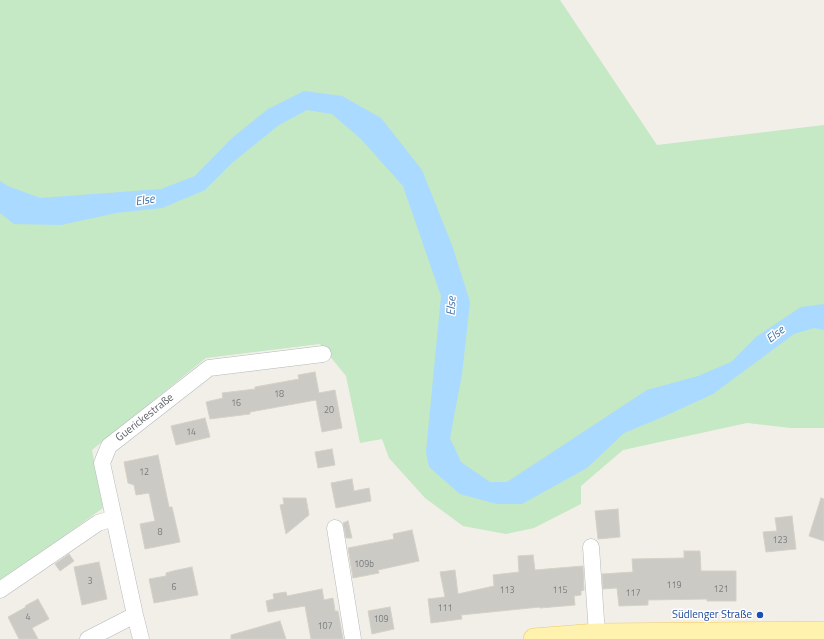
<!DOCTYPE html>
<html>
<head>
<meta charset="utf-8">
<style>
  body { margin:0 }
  canvas { display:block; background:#f1efe8 }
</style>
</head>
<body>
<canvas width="824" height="639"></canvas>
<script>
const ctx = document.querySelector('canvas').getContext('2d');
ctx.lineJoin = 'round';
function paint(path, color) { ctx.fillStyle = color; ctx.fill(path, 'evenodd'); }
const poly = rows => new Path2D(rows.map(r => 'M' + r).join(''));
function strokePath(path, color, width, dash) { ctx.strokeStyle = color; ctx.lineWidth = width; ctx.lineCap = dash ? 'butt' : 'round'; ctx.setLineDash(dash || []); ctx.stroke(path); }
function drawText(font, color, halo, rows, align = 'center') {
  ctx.font = font + ' "Titillium Web",sans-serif'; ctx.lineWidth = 3; ctx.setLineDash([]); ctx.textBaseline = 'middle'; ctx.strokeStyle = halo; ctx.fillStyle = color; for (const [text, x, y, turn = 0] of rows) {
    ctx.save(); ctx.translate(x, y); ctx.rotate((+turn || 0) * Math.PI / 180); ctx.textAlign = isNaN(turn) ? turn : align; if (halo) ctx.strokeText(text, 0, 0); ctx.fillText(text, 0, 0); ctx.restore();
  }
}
const green = poly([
  [0,0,560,0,657,145,824,125,824,428,791,428,747,423,623,450,581,486,581,504,534,528,506,534,463,526,425,498,389,458,382,439,360,443,346,376,320,344,206,358,92,450,103,508,0,582]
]);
const water = poly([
  [304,91,342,96,381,118,422,170,452,245,470,302,462,374,450,438,461,462,490,482,507,482,647,390,698,376,731,362,756,337,801,307,824,304,824,330,814,328,794,334,713,394,665,416,624,433,587,468,522,504,497,504,460,494,429,467,426,452,441,296,403,186,361,139,332,114,307,110,279,125,233,162,205,190,162,208,116,213,61,225,14,224,0,213,0,181,8,186,40,198,161,189,195,176,232,138,268,109]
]);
const building = poly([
  [315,372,319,393,335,390,342,428,322,432,316,400,250,412,250,414,210,419,206,402,223,398,222,393,255,389,255,387,299,379,298,375,315,372],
  [205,418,210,437,176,445,171,426,205,418],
  [332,449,335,465,318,468,315,452,332,449],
  [158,455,169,507,172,507,180,542,145,549,140,524,155,521,149,493,136,495,134,485,128,483,124,462,158,455],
  [352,479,354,491,369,488,371,501,336,508,331,483,352,479],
  [283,498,306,498,309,515,286,534,280,505,284,504,283,498],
  [821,498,824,499,824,541,809,536,821,498],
  [618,509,620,537,598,539,595,511,618,509],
  [792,516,796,549,766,552,763,532,777,531,775,518,792,516],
  [348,521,352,538,346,538,343,523,348,521],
  [412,530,419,561,378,570,379,573,353,578,348,548,394,539,393,534,412,530],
  [684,551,700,551,701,571,736,571,736,601,707,601,707,599,648,600,648,605,619,606,617,588,603,589,602,574,633,572,632,559,684,558,684,551],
  [69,554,74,561,60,571,55,564,69,554],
  [533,555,535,570,583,566,584,590,581,591,581,595,574,596,575,605,540,608,540,607,461,615,462,619,431,623,428,599,445,597,440,572,455,570,458,594,494,586,493,575,519,572,518,556,533,555],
  [99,562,107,599,82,605,74,567,99,562],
  [192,567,198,595,154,603,149,579,166,576,166,573,173,571,192,567],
  [322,589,324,600,333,598,335,611,338,611,343,639,311,639,305,606,268,612,266,601,274,599,273,594,286,592,287,596,322,589],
  [38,599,49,619,32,628,38,639,19,639,8,617,26,607,25,606,38,599],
  [390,607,394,629,372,634,368,611,390,607],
  [280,621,286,639,231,639,231,635,280,621]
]);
const minor = poly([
  [335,528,353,639],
  [591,547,597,634],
  [0,590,98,523,114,518],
  [88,639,135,615],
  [141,639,135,615,102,463,109,446,209,368,323,354]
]);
const major = poly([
  [534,639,597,634,824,632]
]);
const markers = [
  [760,615,4,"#1a4fb4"]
];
const numberNames = [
  ["18",279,395],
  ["16",236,404],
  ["20",329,411],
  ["14",191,433],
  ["12",144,473],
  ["8",160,533],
  ["123",780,541],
  ["109b",364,565],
  ["3",90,582],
  ["119",674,586],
  ["6",174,588],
  ["121",721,590],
  ["113",507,591],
  ["115",560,591],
  ["117",633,594],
  ["111",445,609],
  ["4",28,618],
  ["109",381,620],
  ["107",325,627]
];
const streetNames = [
  ["Guerickestraße",145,418,-38]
];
const transitNames = [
  ["Südlenger Straße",752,615]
];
const waterNames = [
  ["Else",145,201,-9],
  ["Else",452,306,-87],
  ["Else",776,335,-39]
];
paint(green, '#c5e8c5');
paint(water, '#aadaff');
paint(building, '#cccac5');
strokePath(building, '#d6d1c6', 1);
strokePath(minor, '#b5b8bc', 17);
strokePath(major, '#f2c960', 22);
strokePath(minor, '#fff', 16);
strokePath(major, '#fff2af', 21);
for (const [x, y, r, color] of markers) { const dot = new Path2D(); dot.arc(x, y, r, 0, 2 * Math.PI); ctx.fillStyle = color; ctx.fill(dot); strokePath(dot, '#fff', 1.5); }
drawText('9px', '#7a7d7f', null, numberNames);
drawText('11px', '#5f6368', '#fff', streetNames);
drawText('11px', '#164399', '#fff', transitNames, 'right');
drawText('italic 12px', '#4174aa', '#fff', waterNames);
</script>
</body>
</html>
